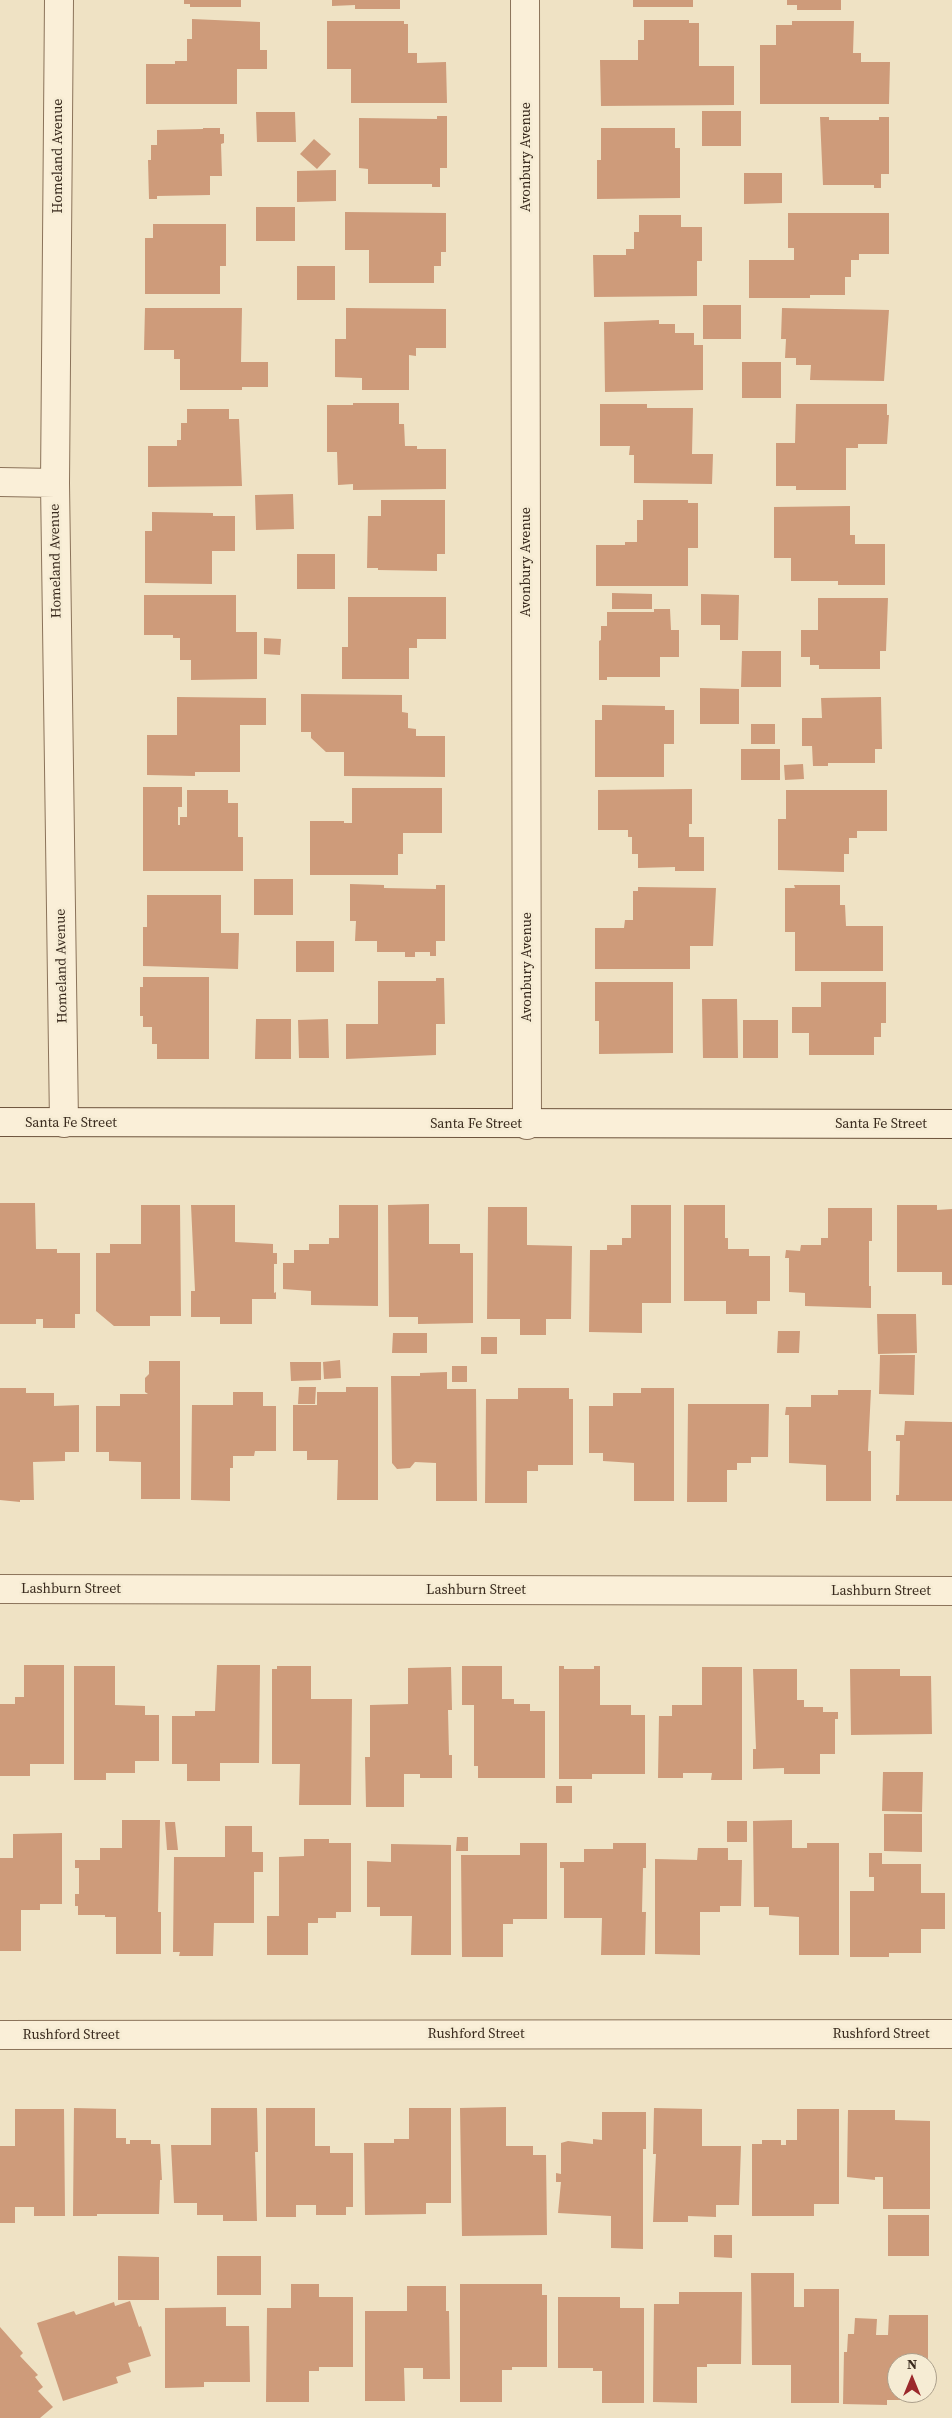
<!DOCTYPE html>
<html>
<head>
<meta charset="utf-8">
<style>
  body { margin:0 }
  #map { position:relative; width:952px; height:2418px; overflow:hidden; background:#efe2c4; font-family:"Source Serif 4",serif }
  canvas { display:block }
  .north { position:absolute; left:887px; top:2353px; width:50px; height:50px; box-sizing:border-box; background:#f6ecd4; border:1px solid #ab9f8b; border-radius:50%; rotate:0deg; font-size:14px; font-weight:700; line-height:20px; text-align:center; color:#3a2b1e }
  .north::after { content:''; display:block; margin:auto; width:18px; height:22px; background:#9b292c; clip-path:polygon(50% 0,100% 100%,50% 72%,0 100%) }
</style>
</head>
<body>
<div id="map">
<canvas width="952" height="2418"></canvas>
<div class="north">N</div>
</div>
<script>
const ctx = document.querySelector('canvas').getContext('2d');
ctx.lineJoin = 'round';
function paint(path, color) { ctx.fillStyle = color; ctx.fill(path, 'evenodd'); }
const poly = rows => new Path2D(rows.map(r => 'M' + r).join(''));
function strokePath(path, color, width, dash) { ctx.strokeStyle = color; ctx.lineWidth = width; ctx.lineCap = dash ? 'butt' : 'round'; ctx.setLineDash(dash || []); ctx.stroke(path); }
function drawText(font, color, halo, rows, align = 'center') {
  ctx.font = font + ' "Source Serif 4",serif'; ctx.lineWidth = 5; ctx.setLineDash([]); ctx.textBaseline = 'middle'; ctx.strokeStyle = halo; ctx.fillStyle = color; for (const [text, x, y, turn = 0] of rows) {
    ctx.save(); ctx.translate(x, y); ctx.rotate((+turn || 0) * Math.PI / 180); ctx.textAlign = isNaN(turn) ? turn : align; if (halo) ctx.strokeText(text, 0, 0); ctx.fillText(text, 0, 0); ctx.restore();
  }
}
const building = poly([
  [184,0,241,0,241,7,190,7,190,4,184,4],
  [332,0,400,0,400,9,355,9,355,5,332,6],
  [633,0,693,0,693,7,633,7],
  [787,0,841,0,841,10,797,10,797,5,787,5],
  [192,19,260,22,260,50,267,50,267,69,237,69,237,104,146,104,146,64,175,64,175,61,187,61,187,39,192,39],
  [644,20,689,20,689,23,699,23,699,66,734,66,734,105,601,106,600,60,638,60,638,40,644,40],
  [327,21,404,21,404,24,408,24,408,53,417,53,417,63,446,62,447,103,351,103,351,69,327,69],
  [792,21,854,21,853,53,861,53,861,62,890,62,889,104,760,104,760,45,776,45,776,25,792,25],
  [702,111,741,111,741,146,702,146],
  [256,112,295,112,296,142,257,142],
  [437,116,447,116,447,168,440,168,440,187,432,187,432,184,368,184,368,169,359,168,359,118,437,119],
  [820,117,829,117,829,120,879,120,879,117,889,117,889,174,881,174,881,188,874,188,874,185,823,185],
  [203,128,220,128,220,134,224,134,224,143,221,144,222,176,210,176,210,195,157,196,157,199,149,199,148,160,151,160,151,145,157,145,157,130,203,129],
  [601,128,675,128,675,148,680,148,680,198,597,199,597,160,601,160],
  [314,139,331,154,317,169,300,154],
  [336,170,336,201,297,202,297,171],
  [744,173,782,173,782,203,744,204],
  [256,207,295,207,295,241,256,241],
  [345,212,446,213,446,252,441,252,441,266,434,266,434,283,369,283,369,250,345,250],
  [788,213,889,213,889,254,859,254,859,260,851,260,851,277,845,277,845,295,810,295,810,298,749,298,749,260,794,260,794,248,788,248],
  [639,215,681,215,681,227,702,227,702,261,697,261,697,296,594,297,593,255,626,255,626,249,634,249,634,232,639,232],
  [153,224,226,224,226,266,220,266,220,294,145,294,145,238,153,238],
  [297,266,335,266,335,300,297,300],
  [703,305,741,305,741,339,703,339],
  [145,308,242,308,241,362,268,362,268,387,242,387,242,390,180,390,180,359,174,359,174,350,144,350],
  [346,308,446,309,446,348,416,348,416,356,409,355,409,390,362,390,362,378,335,377,335,339,346,339],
  [782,308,889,310,884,381,810,380,811,365,796,365,796,358,785,358,786,339,781,339],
  [659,320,659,324,675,324,675,333,694,333,694,345,703,345,703,390,605,392,604,322],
  [742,362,781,362,781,398,742,398],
  [353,403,399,403,399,424,404,424,405,446,417,446,417,449,446,449,446,489,353,490,353,484,338,485,337,452,327,452,327,405,353,405],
  [600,404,647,404,647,408,693,408,692,454,713,454,712,484,634,483,634,455,629,455,630,446,600,446],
  [796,404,887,404,887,415,889,415,887,444,858,444,858,448,846,448,846,490,796,490,796,486,776,486,776,443,795,443],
  [187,409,229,409,229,419,239,419,242,486,148,487,148,446,177,446,177,440,181,440,181,423,187,423],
  [293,494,294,529,256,530,255,495],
  [381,500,445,500,445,554,437,554,437,571,378,570,378,568,367,568,368,516,381,516],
  [643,500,688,500,688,503,698,503,698,548,688,548,688,586,596,586,596,545,625,545,625,542,637,542,637,520,643,520],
  [850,506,850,535,855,535,855,544,885,544,885,585,838,585,838,581,791,581,791,558,774,558,774,507],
  [152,512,213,513,213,516,235,516,235,551,212,551,212,584,145,583,145,531,152,531],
  [297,554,335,554,335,589,297,589],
  [612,593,652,594,652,609,612,609],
  [701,594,739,595,738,640,720,640,720,625,701,625],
  [144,595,236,595,236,632,257,632,257,679,191,680,191,660,180,660,180,638,173,638,173,635,144,635],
  [348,597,446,597,446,639,417,639,417,648,409,648,409,679,342,679,342,647,348,647],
  [818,598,888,598,886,651,880,651,880,669,819,669,819,665,810,665,810,657,801,657,801,630,818,630],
  [654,609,670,609,671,630,679,630,679,657,660,657,660,677,607,677,607,680,599,680,599,641,601,640,601,626,607,626,607,612,654,612],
  [264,638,281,639,280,655,264,654],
  [742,651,781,651,781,687,741,687],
  [700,688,739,689,739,724,700,724],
  [301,694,402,695,402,712,408,713,408,728,416,729,416,736,445,736,445,777,344,776,344,752,326,752,311,738,311,732,301,732],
  [177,697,266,698,266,725,240,725,240,772,195,772,195,776,147,775,147,735,177,735],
  [881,697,882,749,875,749,875,763,828,763,828,766,813,766,812,746,802,746,802,718,822,718,821,698],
  [602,705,665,706,665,710,674,710,674,744,664,744,664,777,595,777,595,720,602,720],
  [751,724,775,724,775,744,751,744],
  [741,749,780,749,780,780,741,780],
  [803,764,804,779,785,780,784,765],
  [143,787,182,787,182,807,178,807,178,825,180,825,180,817,187,817,187,790,228,790,228,803,238,803,238,837,243,837,243,871,143,871],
  [352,788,442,788,442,833,403,833,403,854,398,854,398,875,310,875,310,821,344,821,344,823,352,823],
  [692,789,692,824,689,824,689,837,704,837,704,871,675,871,675,867,638,868,638,854,632,854,632,837,628,837,628,830,598,830,598,790],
  [786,790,887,790,887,831,857,831,857,838,849,838,849,854,844,854,844,872,778,870,778,819,786,819],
  [254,879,293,879,293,915,254,915],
  [350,884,384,885,384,888,436,889,436,885,445,885,445,941,436,941,436,956,430,956,430,952,415,952,415,957,405,957,405,952,377,952,377,941,355,941,356,921,350,921],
  [794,885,840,885,840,905,845,905,846,926,883,926,883,971,795,971,795,932,785,932,785,888,795,888],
  [638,887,716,888,713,946,690,946,690,969,595,969,595,928,624,928,625,920,633,920,633,891,638,891],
  [147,895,221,895,221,933,239,933,238,969,143,966,143,927,147,927],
  [296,941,334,941,334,972,296,972],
  [143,977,209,977,209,1059,157,1059,157,1044,152,1044,152,1027,143,1027,143,1016,140,1016,140,987,143,987],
  [436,978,444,978,445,1024,436,1024,436,1055,346,1059,346,1024,378,1024,378,981,436,981],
  [595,982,673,982,673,1053,599,1054,599,1021,595,1021],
  [821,982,886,982,886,1023,881,1023,881,1037,874,1037,874,1055,809,1055,809,1033,792,1033,792,1007,821,1007],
  [702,999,737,999,738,1058,703,1058],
  [256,1019,291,1019,291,1059,255,1059],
  [328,1019,329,1058,299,1058,298,1020],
  [743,1020,778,1020,778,1058,743,1058],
  [0,1203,35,1203,36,1249,57,1249,57,1253,80,1253,80,1314,75,1314,75,1328,43,1328,43,1319,36,1319,36,1324,0,1324],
  [429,1204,429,1244,460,1244,460,1253,473,1253,473,1323,418,1324,418,1317,389,1317,388,1205],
  [141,1205,180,1205,181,1316,150,1316,150,1326,114,1326,96,1311,96,1253,110,1253,110,1244,141,1244],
  [191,1205,235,1205,235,1242,273,1244,273,1253,277,1253,277,1264,274,1264,274,1293,276,1292,276,1299,252,1299,252,1324,220,1324,220,1317,191,1317,191,1291,195,1291],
  [339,1205,378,1205,378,1306,311,1305,311,1291,283,1289,283,1263,294,1263,294,1250,309,1250,309,1244,329,1244,329,1238,339,1238],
  [631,1205,671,1205,671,1303,642,1303,642,1333,589,1332,590,1250,607,1250,607,1245,622,1245,622,1238,631,1238],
  [684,1205,725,1205,725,1238,728,1238,728,1249,749,1249,749,1256,770,1256,770,1301,757,1301,757,1314,726,1314,726,1301,684,1301],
  [897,1205,937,1205,937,1210,952,1209,952,1285,942,1285,942,1272,897,1272],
  [488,1207,527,1207,527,1245,572,1246,571,1319,546,1319,546,1335,520,1335,520,1319,487,1319],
  [828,1208,872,1208,872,1241,869,1241,869,1286,871,1286,871,1308,805,1306,805,1293,789,1292,789,1258,785,1258,786,1250,800,1251,801,1245,821,1245,821,1238,828,1238],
  [877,1314,916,1314,917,1353,878,1354],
  [778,1331,800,1331,799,1353,777,1353],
  [393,1333,427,1333,427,1353,392,1353],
  [481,1337,497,1337,497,1354,481,1354],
  [880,1355,915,1355,914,1395,879,1394],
  [340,1360,341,1378,324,1379,323,1362],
  [149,1361,180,1361,180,1499,141,1499,141,1462,109,1461,109,1452,96,1452,96,1406,120,1406,120,1394,148,1394,145,1392,145,1378,149,1374],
  [290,1362,321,1362,321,1380,291,1381],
  [452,1366,467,1366,467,1382,452,1382],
  [447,1372,447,1389,476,1389,477,1501,436,1501,436,1463,415,1462,410,1468,397,1469,392,1463,391,1376,420,1376,420,1373],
  [299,1387,316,1387,315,1404,298,1404],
  [346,1387,378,1387,378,1500,337,1500,338,1460,307,1460,307,1451,293,1451,293,1405,317,1405,317,1392,346,1392],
  [0,1388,26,1388,26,1393,54,1393,54,1406,79,1405,79,1452,65,1452,65,1461,33,1462,34,1500,20,1500,20,1502,0,1500],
  [518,1388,569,1388,569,1399,573,1399,573,1465,538,1465,538,1471,527,1471,527,1503,485,1503,486,1399,518,1399],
  [641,1388,674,1388,674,1501,634,1501,634,1463,603,1461,603,1453,589,1453,589,1406,613,1406,613,1393,641,1393],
  [838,1390,871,1390,868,1451,871,1451,871,1501,826,1501,826,1465,789,1463,789,1415,785,1415,786,1407,811,1407,811,1395,838,1395],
  [233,1392,263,1392,263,1406,276,1406,276,1451,255,1451,254,1456,233,1456,233,1468,230,1468,230,1501,191,1500,192,1405,233,1405],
  [688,1404,769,1404,768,1457,751,1457,751,1463,737,1463,737,1470,727,1470,727,1502,687,1502],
  [905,1421,952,1422,952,1501,896,1501,896,1495,899,1495,900,1441,896,1441,896,1435,904,1435],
  [24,1665,64,1665,64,1764,30,1764,30,1776,0,1776,0,1704,15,1704,15,1697,24,1697],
  [217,1665,260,1665,259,1763,220,1763,220,1781,187,1781,187,1764,172,1764,172,1716,195,1716,195,1711,215,1711],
  [74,1666,115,1666,115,1705,145,1706,145,1715,159,1715,159,1761,135,1761,135,1773,106,1773,106,1780,74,1780],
  [277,1666,311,1666,311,1699,352,1699,351,1805,299,1805,300,1764,272,1764,272,1669,277,1669],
  [462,1666,502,1666,502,1699,514,1699,514,1704,530,1704,530,1711,545,1711,545,1778,478,1778,478,1766,474,1766,474,1705,462,1705],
  [559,1666,564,1666,564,1669,594,1669,594,1666,600,1666,600,1705,631,1705,631,1715,645,1715,645,1774,592,1774,592,1779,559,1779],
  [451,1667,452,1710,448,1710,449,1755,452,1755,452,1778,420,1778,420,1774,404,1774,404,1807,366,1807,365,1757,370,1757,370,1705,408,1704,408,1668],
  [702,1667,742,1667,742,1780,711,1780,712,1773,683,1773,683,1778,658,1778,659,1716,672,1716,672,1705,702,1705],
  [753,1669,797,1669,797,1700,804,1700,804,1707,823,1707,823,1712,838,1712,838,1719,835,1719,835,1754,820,1754,820,1774,784,1774,784,1768,753,1769,753,1749,756,1749],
  [850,1669,900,1669,900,1676,931,1676,932,1734,851,1735],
  [883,1772,923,1772,922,1812,882,1811],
  [556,1786,572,1786,572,1803,556,1803],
  [884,1814,922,1814,922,1852,884,1851],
  [122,1820,160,1820,158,1912,161,1912,161,1954,116,1954,116,1917,105,1917,105,1915,78,1915,78,1906,75,1906,75,1894,79,1894,79,1868,75,1868,75,1860,100,1860,100,1848,122,1848],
  [792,1820,792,1848,807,1848,807,1843,839,1843,839,1955,799,1955,799,1917,769,1915,769,1907,754,1907,753,1821],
  [727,1821,747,1821,747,1842,727,1842],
  [165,1822,175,1822,178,1850,167,1850],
  [225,1826,252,1826,252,1852,263,1852,263,1872,254,1872,254,1923,214,1923,213,1956,179,1956,180,1952,173,1952,174,1857,225,1857],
  [62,1833,62,1904,40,1904,40,1910,21,1910,21,1951,0,1951,0,1858,13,1858,13,1834],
  [457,1837,468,1837,468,1851,456,1851],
  [304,1839,329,1839,329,1843,351,1843,351,1912,336,1912,336,1918,318,1918,318,1923,308,1923,308,1955,267,1955,267,1916,279,1916,279,1857,304,1856],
  [520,1843,547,1843,547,1919,513,1919,513,1924,503,1924,503,1957,462,1957,461,1855,520,1855],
  [613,1843,646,1843,646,1868,643,1868,642,1912,646,1912,645,1955,601,1955,602,1918,564,1918,564,1868,560,1868,560,1862,584,1862,584,1849,613,1849],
  [391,1844,451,1845,451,1955,411,1955,412,1916,380,1916,380,1907,367,1907,367,1861,391,1862],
  [698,1848,728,1848,728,1860,742,1860,741,1906,720,1906,720,1912,700,1912,700,1955,655,1954,655,1859,697,1860],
  [869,1853,882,1853,882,1864,921,1864,921,1893,945,1893,945,1929,921,1929,921,1953,889,1953,889,1957,850,1957,850,1891,874,1891,874,1877,869,1877],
  [506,2107,506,2146,533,2146,533,2155,546,2155,547,2235,462,2236,460,2108],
  [74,2108,116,2109,116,2138,126,2138,126,2144,130,2144,130,2140,151,2140,151,2144,160,2144,162,2180,160,2180,159,2214,97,2214,97,2216,73,2216],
  [211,2108,257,2108,258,2152,255,2152,257,2221,223,2221,223,2215,197,2215,197,2203,174,2203,171,2145,211,2145],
  [266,2108,315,2108,315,2146,330,2146,330,2153,353,2153,353,2207,346,2207,346,2215,316,2215,316,2205,296,2205,296,2217,266,2217],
  [409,2108,451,2108,451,2203,426,2203,426,2214,365,2215,364,2143,394,2143,394,2139,409,2139],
  [654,2108,702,2109,702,2146,741,2146,739,2205,716,2205,716,2217,688,2216,688,2222,653,2222,656,2154,653,2154],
  [15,2109,64,2109,65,2216,34,2216,34,2207,15,2207,15,2223,0,2223,0,2146,15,2146],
  [797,2109,839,2109,839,2204,814,2204,814,2216,752,2216,752,2144,762,2144,762,2140,781,2140,781,2145,786,2145,786,2140,797,2140],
  [848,2110,895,2110,895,2120,930,2121,930,2209,883,2209,883,2177,875,2177,875,2180,847,2177],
  [602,2112,646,2112,646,2149,643,2149,643,2249,611,2248,611,2216,558,2213,561,2182,556,2182,556,2173,561,2174,561,2143,568,2141,593,2144,593,2139,602,2140],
  [888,2215,929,2215,929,2256,888,2256],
  [714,2235,732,2235,732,2258,714,2257],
  [118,2256,159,2257,159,2300,118,2300],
  [217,2256,261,2256,261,2295,217,2295],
  [751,2273,794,2273,794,2307,804,2307,804,2289,839,2289,839,2403,791,2403,791,2365,752,2365],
  [291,2284,319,2284,319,2297,353,2297,353,2367,319,2367,319,2371,309,2371,309,2402,266,2402,267,2308,291,2308],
  [460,2284,542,2284,542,2295,547,2295,547,2367,512,2367,512,2370,502,2370,502,2402,460,2402],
  [407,2286,446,2286,446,2311,449,2311,450,2379,423,2379,423,2368,404,2368,405,2401,365,2401,365,2311,407,2311],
  [679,2292,742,2292,741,2364,707,2364,707,2367,697,2367,697,2403,653,2402,654,2304,679,2304],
  [558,2297,620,2297,620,2308,644,2308,644,2403,602,2403,602,2371,593,2371,593,2368,558,2368],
  [130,2301,139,2327,141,2326,151,2356,128,2363,131,2372,116,2377,118,2383,63,2401,37,2323,74,2311,76,2315,114,2302,115,2306],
  [226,2307,226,2326,249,2326,250,2382,204,2382,204,2387,165,2388,165,2308],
  [889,2315,928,2315,928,2359,918,2359,918,2363,897,2363,897,2393,917,2393,917,2400,887,2400,887,2405,843,2404,844,2352,847,2352,848,2334,854,2334,855,2318,877,2319,876,2335,888,2335],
  [0,2327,23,2353,20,2356,38,2375,35,2377,43,2387,38,2391,53,2407,40,2418,0,2418]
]);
const street = poly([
  [59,0,55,483,64,1123],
  [525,0,527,1125],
  [0,482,55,483],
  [0,1589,952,1591],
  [0,2035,952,2034]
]);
const secondary = poly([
  [0,1122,952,1124]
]);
const streetNames = [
  ["Homeland Avenue",58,156,-90],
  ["Avonbury Avenue",526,157,-90],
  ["Homeland Avenue",56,561,-91],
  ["Avonbury Avenue",526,562,-90],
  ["Homeland Avenue",62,966,-91],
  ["Avonbury Avenue",527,967,-90],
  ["Santa Fe Street",71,1123],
  ["Santa Fe Street",476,1124],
  ["Santa Fe Street",881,1124],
  ["Lashburn Street",71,1589],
  ["Lashburn Street",476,1590],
  ["Lashburn Street",881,1591],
  ["Rushford Street",476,2034],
  ["Rushford Street",881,2034],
  ["Rushford Street",71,2035]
];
paint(building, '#ce9b7a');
strokePath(street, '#8b735a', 30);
strokePath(secondary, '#6d543d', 30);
strokePath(street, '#faefd8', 28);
strokePath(secondary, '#faefd8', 28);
drawText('14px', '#3a2b1e', '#f6ecd4', streetNames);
</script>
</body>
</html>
